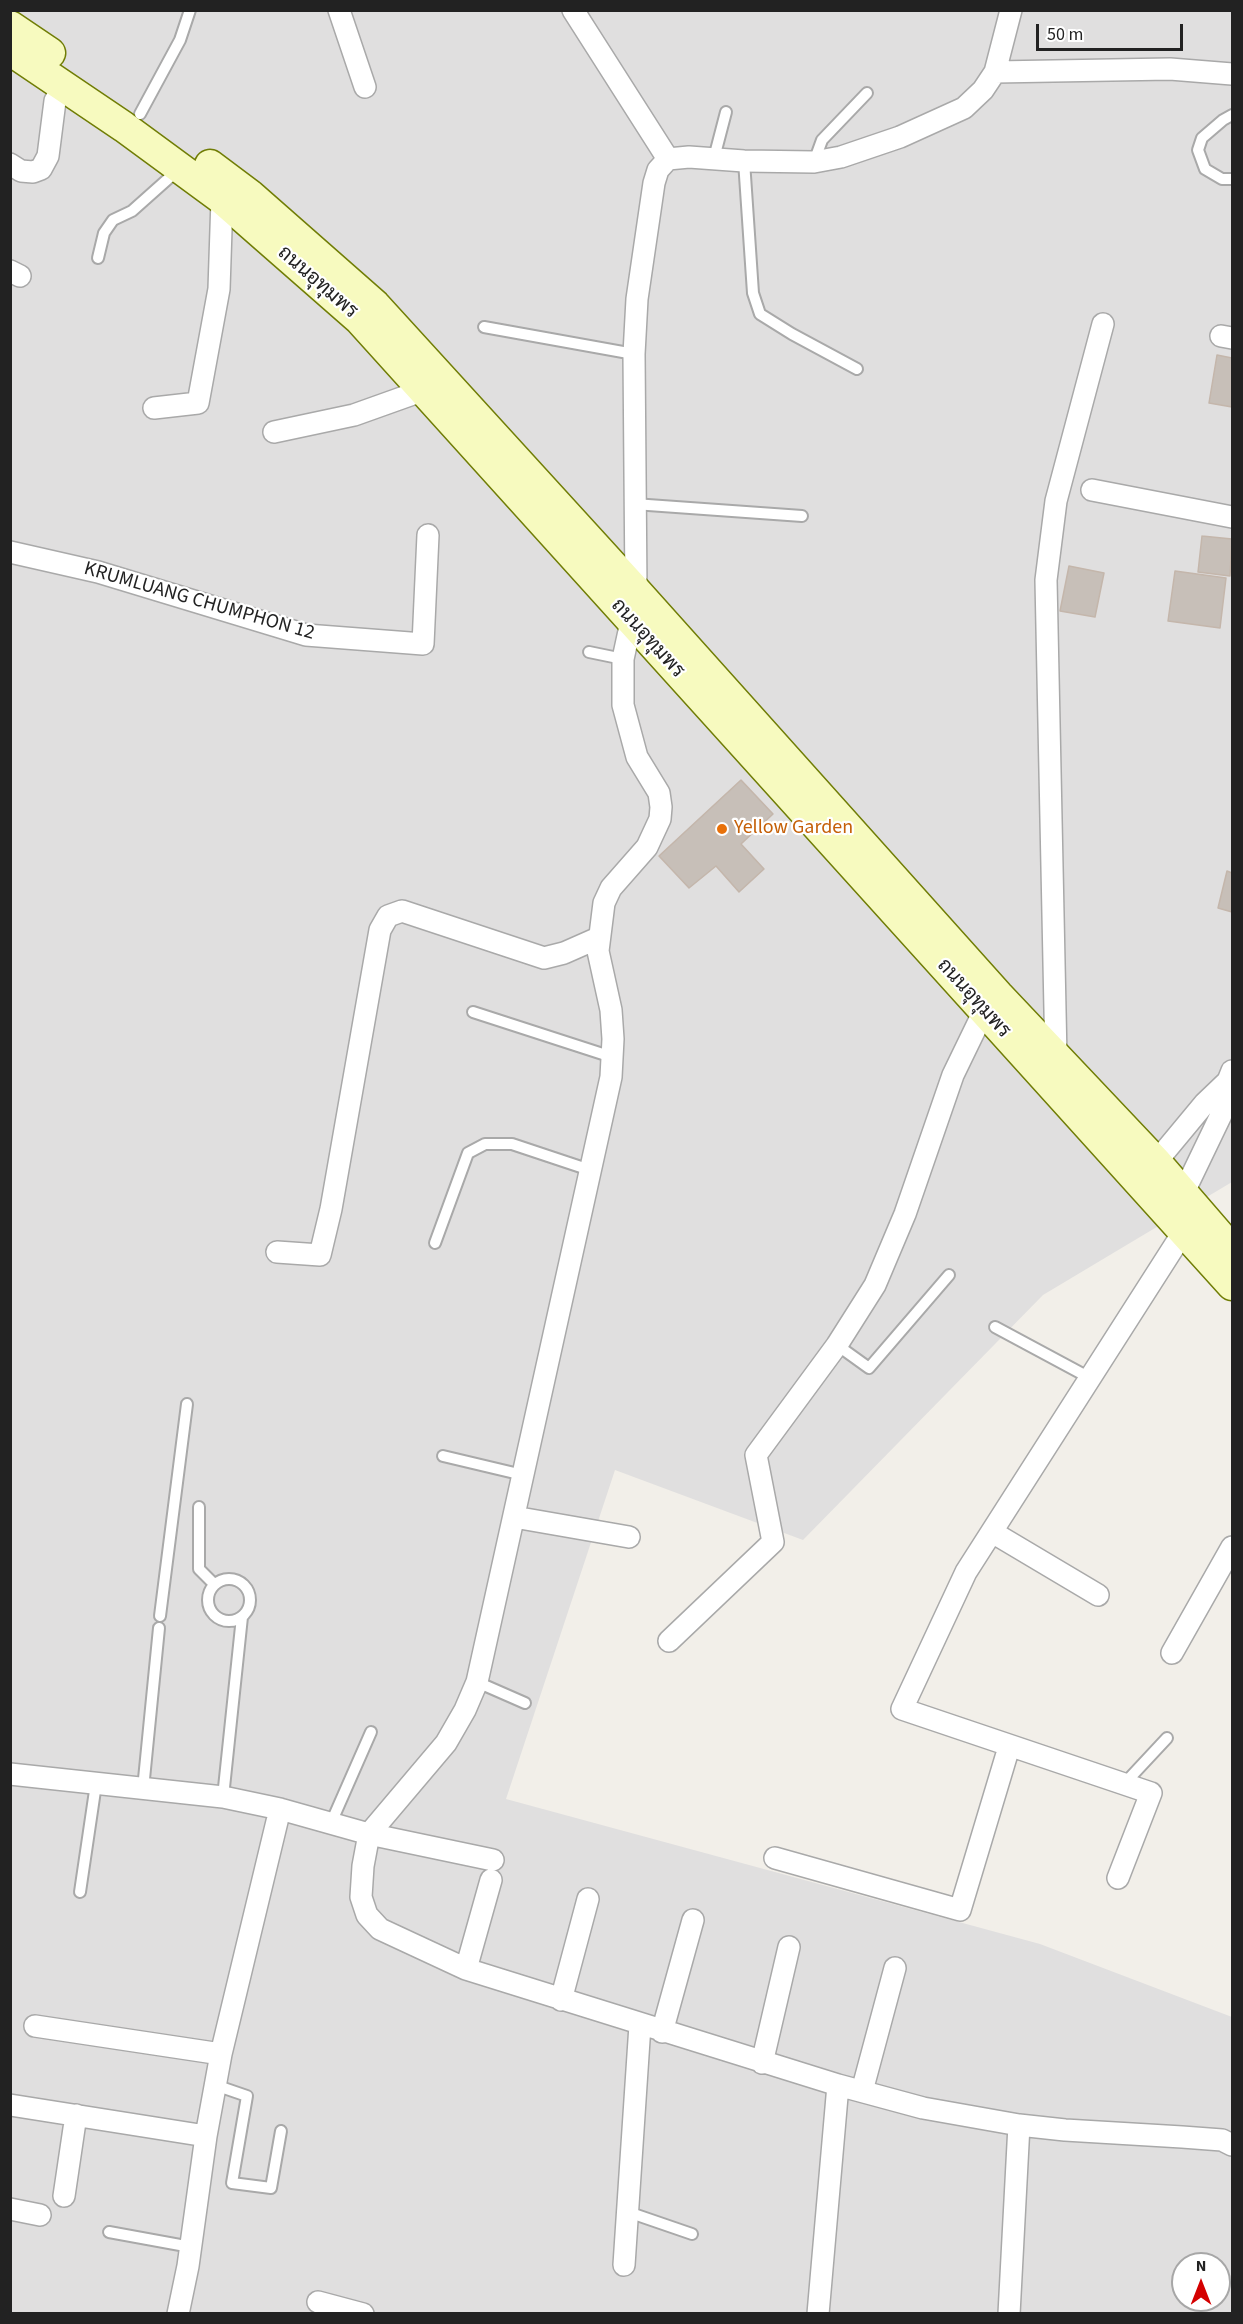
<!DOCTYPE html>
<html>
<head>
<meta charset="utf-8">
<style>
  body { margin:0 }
  #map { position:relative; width:1243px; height:2324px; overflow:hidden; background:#f2efe9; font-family:"Source Sans 3",sans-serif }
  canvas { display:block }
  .frame { position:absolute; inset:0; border:12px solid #222; pointer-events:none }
  .north { position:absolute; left:1171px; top:2252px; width:60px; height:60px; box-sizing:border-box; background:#fff; border:2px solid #a7a7a7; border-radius:50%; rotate:0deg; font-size:16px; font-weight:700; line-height:24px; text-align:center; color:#222 }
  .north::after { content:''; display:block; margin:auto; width:21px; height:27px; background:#d40000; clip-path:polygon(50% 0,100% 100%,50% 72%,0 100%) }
  .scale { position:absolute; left:1036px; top:24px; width:147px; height:27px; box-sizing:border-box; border:3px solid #222; border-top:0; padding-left:8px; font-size:18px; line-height:21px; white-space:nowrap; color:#222; -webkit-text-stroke:4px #fff; paint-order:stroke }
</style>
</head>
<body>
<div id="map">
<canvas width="1243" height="2324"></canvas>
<div class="frame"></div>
<div class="north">N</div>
<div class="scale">50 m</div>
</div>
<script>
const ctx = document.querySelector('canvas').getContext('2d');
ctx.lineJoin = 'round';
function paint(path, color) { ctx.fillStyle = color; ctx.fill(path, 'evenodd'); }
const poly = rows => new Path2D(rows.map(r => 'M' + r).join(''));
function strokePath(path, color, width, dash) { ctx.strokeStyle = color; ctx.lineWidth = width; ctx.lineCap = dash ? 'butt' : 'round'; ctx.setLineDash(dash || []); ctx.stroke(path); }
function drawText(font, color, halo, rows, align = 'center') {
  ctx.font = font + ' "Source Sans 3",Sarabun,sans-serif'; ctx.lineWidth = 4.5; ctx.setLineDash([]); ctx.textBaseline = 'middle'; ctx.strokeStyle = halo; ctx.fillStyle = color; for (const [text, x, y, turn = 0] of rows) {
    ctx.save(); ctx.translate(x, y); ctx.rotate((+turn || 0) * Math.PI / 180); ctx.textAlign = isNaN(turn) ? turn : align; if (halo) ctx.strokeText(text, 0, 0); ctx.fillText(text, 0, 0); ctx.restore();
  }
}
const residential = poly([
  [11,11,1232,11,1232,1182,1043,1295,803,1540,615,1470,506,1799,1040,1944,1232,2017,1232,2313,11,2314],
  [1183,2264,1219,2264,1219,2300,1183,2300]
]);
const building = poly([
  [1217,355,1232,358,1232,407,1209,403,1217,355],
  [1202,536,1232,539,1230,576,1198,572,1202,536],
  [1069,566,1104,573,1095,617,1060,611,1069,566],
  [1175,571,1226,578,1220,628,1168,621,1175,571],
  [741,780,773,814,741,844,764,869,739,892,716,866,689,888,659,856,741,780],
  [1227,871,1232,873,1232,912,1218,908,1227,871]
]);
const lane = poly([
  [140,114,180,40,190,10],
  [1232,115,1223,120,1202,138,1198,150,1205,169,1222,179,1232,179],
  [714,158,726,112],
  [744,161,753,293,760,314,792,334,857,369],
  [814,162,822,140,867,93],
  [98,258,104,233,113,220,132,211,178,170],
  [484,327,634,354],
  [634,504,802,516],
  [589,652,623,659],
  [473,1012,612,1057],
  [435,1243,468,1153,485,1144,512,1144,590,1170],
  [995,1327,1090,1378],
  [837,1345,869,1368,949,1275],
  [443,1456,523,1475],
  [199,1507,199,1569,214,1584],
  '208 1600a21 21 0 1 1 42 0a21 21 0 1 1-42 0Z',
  [160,1616,187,1404],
  [477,1682,525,1703],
  [1125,1783,1167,1738],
  [143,1789,159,1628],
  [223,1797,242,1617],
  [331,1823,371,1732],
  [80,1892,96,1784],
  [215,2085,247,2096,232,2183,271,2188,281,2131],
  [628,2212,692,2234],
  [109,2232,191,2247]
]);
const street = poly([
  [339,10,365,87],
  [573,10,668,159],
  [995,72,1170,69,1232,74],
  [10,164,21,171,33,172,41,169,48,156,55,101,64,85],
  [10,271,20,276],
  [1221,336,1232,338],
  [154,408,198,403,219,289,222,199],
  [274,432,354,415,424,390],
  [1092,490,1232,517],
  [10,552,98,572,306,635,423,644,428,535],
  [636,591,634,354,637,299,654,183,658,170,668,159,689,157,744,161,814,162,841,157,900,137,964,108,983,90,995,72,1011,10],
  [631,622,623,659,623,705,637,757,659,793,661,807,660,819,647,847,611,888,604,903,598,951,611,1010,613,1039,611,1077,477,1682,465,1710,446,1743,369,1834,363,1866,361,1897,367,1915,380,1929,466,1969,838,2085,923,2108,1019,2125,1065,2130,1182,2137,1222,2140,1232,2145],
  [1056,1058,1046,580,1056,501,1103,324],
  [1156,1162,1205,1103,1228,1081],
  [1183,1194,1221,1115,1228,1081,1232,1071],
  [277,1252,320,1255,331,1209,380,930,388,916,402,911,544,958,564,953,598,938],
  [514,1517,629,1537],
  [992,1532,1098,1595],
  [669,1641,773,1542,756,1455,837,1345,875,1285,905,1214,953,1075,984,1011],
  [1172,1653,1232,1547],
  [10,1774,223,1797,280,1809,369,1834,493,1860],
  [775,1858,960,1910,1009,1747],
  [1118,1878,1151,1793,902,1709,966,1572,1184,1231],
  [466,1969,491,1880],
  [561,2000,588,1899],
  [35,2026,221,2054],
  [662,2032,693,1920],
  [762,2063,789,1947],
  [862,2091,895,1968],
  [10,2105,206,2136],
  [64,2196,76,2115],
  [10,2209,40,2215],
  [624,2265,640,2025],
  [318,2302,363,2314],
  [178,2314,188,2266,206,2136,221,2054,280,1809],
  [818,2314,838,2085],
  [1009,2314,1019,2125]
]);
const secondary = poly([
  [10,26,50,53],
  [10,50,124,127,222,199,359,319,1232,1285],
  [210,165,250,195,375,305,636,591,998,995,1156,1162,1232,1250]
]);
const markers = [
  [722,829,6,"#e8710a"]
];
const streetNames = [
  ["ถนนอุทุมพร",317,283,41],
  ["KRUMLUANG CHUMPHON 12",199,602,16],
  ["ถนนอุทุมพร",647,639,48],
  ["ถนนอุทุมพร",973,999,48]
];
const foodNames = [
  ["Yellow Garden",734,829]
];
paint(residential, '#e0dfdf');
paint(building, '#c7bfb8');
strokePath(building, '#c4b6ab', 1.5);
strokePath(lane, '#a9a9a9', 14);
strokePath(street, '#a9a9a9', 24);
strokePath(secondary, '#707d05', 33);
strokePath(lane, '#fff', 10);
strokePath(street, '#fff', 21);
strokePath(secondary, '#f7fabf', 30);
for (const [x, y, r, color] of markers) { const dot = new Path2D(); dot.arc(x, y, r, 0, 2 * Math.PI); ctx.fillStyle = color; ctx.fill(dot); strokePath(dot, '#fff', 2); }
drawText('20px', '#222', '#fff', streetNames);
drawText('20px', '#c56008', '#fff', foodNames, 'left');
</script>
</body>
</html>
